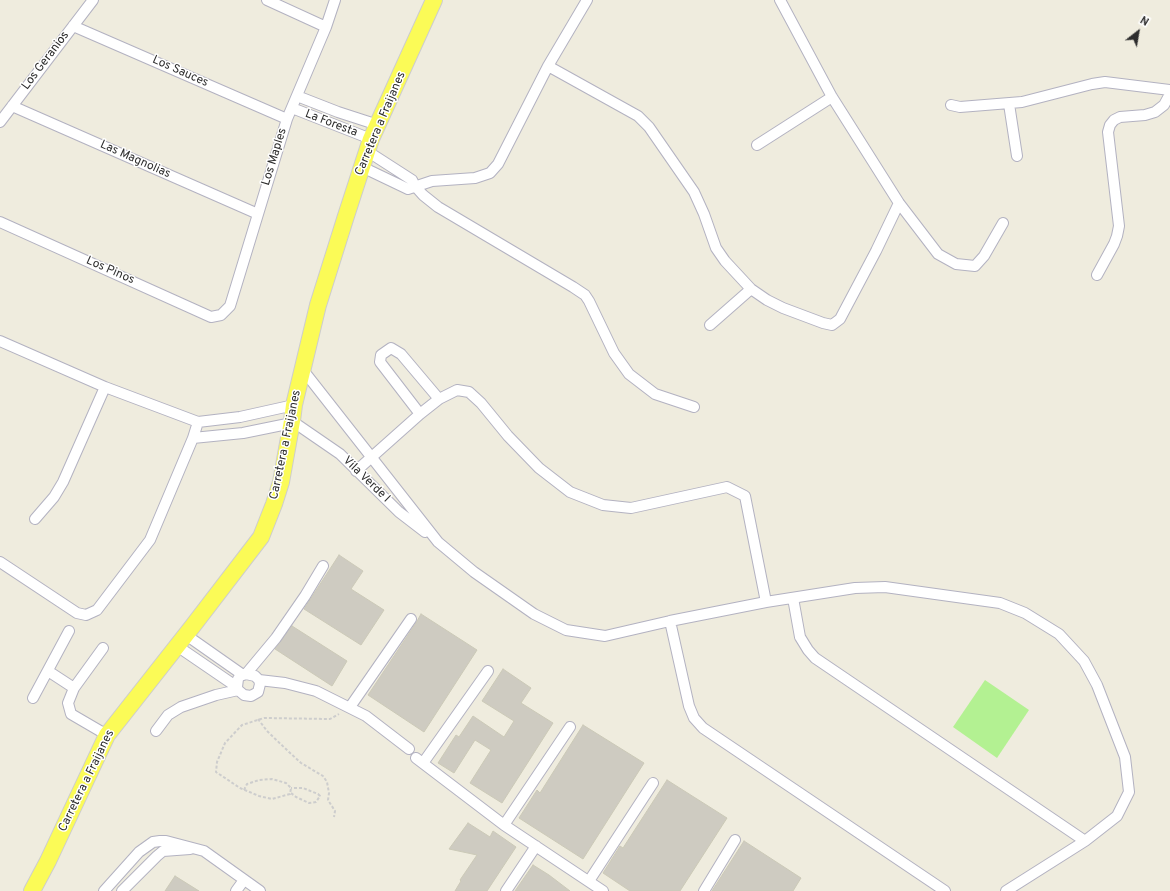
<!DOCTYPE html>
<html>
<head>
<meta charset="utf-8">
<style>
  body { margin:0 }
  #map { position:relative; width:1170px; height:891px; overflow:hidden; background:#efecde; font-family:Overpass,sans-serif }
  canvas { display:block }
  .north { position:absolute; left:1118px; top:12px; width:40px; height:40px; -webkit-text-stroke:3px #fff; paint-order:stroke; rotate:31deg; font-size:11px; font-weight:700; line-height:16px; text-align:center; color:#2d2d2d }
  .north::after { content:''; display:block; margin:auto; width:14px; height:18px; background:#2d2d2d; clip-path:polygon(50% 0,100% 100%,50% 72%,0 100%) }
</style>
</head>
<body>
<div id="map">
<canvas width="1170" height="891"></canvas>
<div class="north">N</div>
</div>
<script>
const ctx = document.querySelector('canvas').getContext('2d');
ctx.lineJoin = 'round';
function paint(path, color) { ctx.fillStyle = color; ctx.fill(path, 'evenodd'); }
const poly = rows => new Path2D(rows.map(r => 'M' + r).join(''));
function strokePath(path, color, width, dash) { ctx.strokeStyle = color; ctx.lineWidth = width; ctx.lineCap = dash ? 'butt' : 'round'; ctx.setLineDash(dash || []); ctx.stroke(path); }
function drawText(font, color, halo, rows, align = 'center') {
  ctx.font = font + ' Overpass,sans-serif'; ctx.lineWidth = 3; ctx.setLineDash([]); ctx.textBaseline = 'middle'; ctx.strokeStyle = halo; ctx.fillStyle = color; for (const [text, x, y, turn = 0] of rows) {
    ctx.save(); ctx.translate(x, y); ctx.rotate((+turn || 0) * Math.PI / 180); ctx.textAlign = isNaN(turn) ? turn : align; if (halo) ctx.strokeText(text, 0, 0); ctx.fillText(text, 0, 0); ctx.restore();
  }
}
const pitch = poly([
  [985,680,1029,710,997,758,953,727]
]);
const building = poly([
  [339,555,363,571,351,589,384,610,361,645,304,609,339,555],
  [421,614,477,650,424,732,368,695,416,623,421,614],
  [292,626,347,661,332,686,275,649,292,626],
  [503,669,531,688,521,703,553,723,502,803,470,783,491,750,475,740,454,773,438,763,456,735,459,737,473,716,504,737,514,721,482,701,503,669],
  [583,725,644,763,583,859,519,818,537,790,540,793,583,725],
  [667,780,727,818,680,891,630,891,603,873,620,846,623,848,667,780],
  [468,823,490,837,493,831,516,847,487,891,455,891,461,881,460,880,477,855,449,849,468,823],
  [744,841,801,878,793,891,712,891,744,841],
  [533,865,549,875,570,891,515,891,533,865],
  [175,876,199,891,165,891,175,876]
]);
const path = poly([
  [258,719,267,731,289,752,301,763,323,776,327,782,329,793,328,800,335,811,334,817],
  [244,790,247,784,259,780,272,779,286,783,291,788,290,794,272,799,259,796,240,788,216,772,217,762,225,743,242,725,264,718,330,719,339,714],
  [291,793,296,797,309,803,316,802,320,796,318,794,303,788,291,788]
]);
const street = poly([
  [267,0,326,27],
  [780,0,832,97,899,203,938,254,956,264,975,266,984,256,1003,223],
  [73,26,287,119],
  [548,66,638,116,649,127,694,192,704,214,716,248,725,261,751,289,767,300,783,308,823,323,832,325,840,319,876,251,899,203],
  [297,96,338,112,378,125],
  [1009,104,1017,156],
  [951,105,960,107,1022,102,1092,84,1105,82,1170,90],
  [12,106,258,214],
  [292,108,371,139],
  [0,122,93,0],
  [757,145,832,97],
  [367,151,412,180,415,186,423,195,438,207,573,287,585,295,589,301,614,353,629,374,655,394,694,407],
  [362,167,408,189,432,181,475,178,490,173,498,164,548,66,587,0],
  [0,222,211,317,221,315,230,306,287,119,326,27,335,0],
  [1097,275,1114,244,1117,236,1119,226,1108,132,1110,125,1114,120,1120,117,1145,115,1155,112,1164,105,1170,94],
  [710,325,751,289],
  [0,341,105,387,198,422,193,438,150,540,97,610,86,615,77,613,0,562],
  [303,370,438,542,474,572,534,614,566,630,605,636,670,621,766,602,855,588,885,587,1000,603,1025,613,1059,634,1084,661,1097,685,1125,757,1129,792,1117,816,1085,841,1006,891],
  [420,414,380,362,381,355,391,348,401,354,439,399],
  [292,421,340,454,399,512,425,532],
  [198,422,240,417,294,405],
  [193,438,243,433,292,423],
  [356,471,420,414,439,399,457,390,469,392,481,403,508,436,539,468,570,492,603,505,631,508,727,487,745,496,766,602],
  [35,519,54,497,63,482,105,387],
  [793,598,800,637,808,650,815,658,1085,841],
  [670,621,689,706,694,718,703,728,945,891],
  [186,635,243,675],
  [177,646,237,687],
  [103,648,74,688,68,703,71,714,107,735],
  [48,671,74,688],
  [246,674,255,676,259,680,260,684,258,692,251,696,244,695,238,690,237,687,238,679,240,676,246,674,276,638,305,596,323,566],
  [259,680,285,683,316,691,366,716,409,749],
  [33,698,69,631],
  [350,707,411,619],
  [156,731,168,715,181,707,216,695,238,690],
  [416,758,504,825,603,891],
  [423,763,488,671],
  [504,825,570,727],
  [589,881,653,783],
  [104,891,139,852,153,842,160,841,166,841,204,851,260,891],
  [122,891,157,856,163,851,190,849],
  [236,891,244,880],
  [506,891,536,846],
  [704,891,735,840]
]);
const primary = poly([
  [32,891,48,861,107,735,192,627,261,537,274,504,281,482,292,421,294,405,318,305,346,216,371,139,434,0]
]);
const streetNames = [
  ["Los Geranios",46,61,-53],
  ["Los Sauces",180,72,24],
  ["La Foresta",331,124,21],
  ["Carretera a Fraijanes",381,124,-67],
  ["Los Maples",275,157,-73],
  ["Las Magnolias",135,160,24],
  ["Los Pinos",110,271,24],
  ["Carretera a Fraijanes",286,445,-78],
  ["Vila Verde I",366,480,44],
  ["Carretera a Fraijanes",87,781,-64]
];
paint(pitch, '#b3f192');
paint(building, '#cecbc1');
strokePath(building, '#cbc9b7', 1);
strokePath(street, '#b3b2c1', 12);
strokePath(primary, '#cdcdcd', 18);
strokePath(path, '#cdcdcd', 2, [3, 2]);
strokePath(street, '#fff', 10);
strokePath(primary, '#fbfb57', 16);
drawText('12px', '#2d2d2d', '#fff', streetNames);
</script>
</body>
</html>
